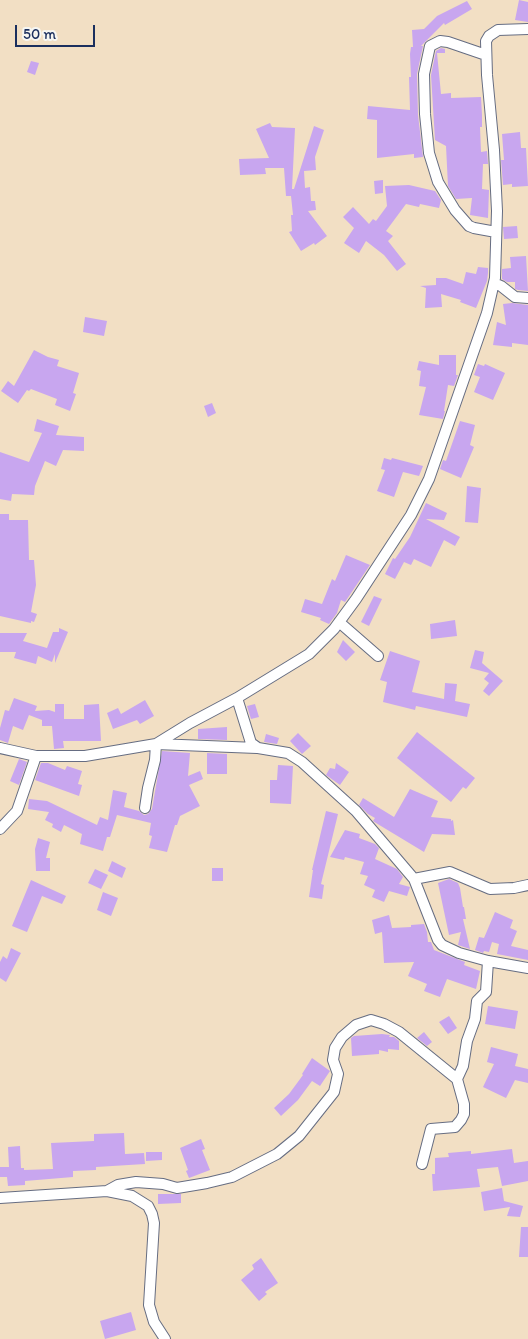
<!DOCTYPE html>
<html>
<head>
<meta charset="utf-8">
<style>
  body { margin:0 }
  #map { position:relative; width:528px; height:1339px; overflow:hidden; background:#f2dfc4; font-family:Itim,sans-serif }
  canvas { display:block }
  .scale { position:absolute; left:15px; top:25px; width:80px; height:22px; box-sizing:border-box; border:2px solid #1b2f5e; border-top:0; padding-left:6px; font-size:15px; line-height:18px; white-space:nowrap; color:#1b2f5e; -webkit-text-stroke:4px #f6f6f2; paint-order:stroke }
</style>
</head>
<body>
<div id="map">
<canvas width="528" height="1339"></canvas>
<div class="scale">50 m</div>
</div>
<script>
const ctx = document.querySelector('canvas').getContext('2d');
ctx.lineJoin = 'round';
function paint(path, color) { ctx.fillStyle = color; ctx.fill(path, 'evenodd'); }
const poly = rows => new Path2D(rows.map(r => 'M' + r).join(''));
function strokePath(path, color, width, dash) { ctx.strokeStyle = color; ctx.lineWidth = width; ctx.lineCap = dash ? 'butt' : 'round'; ctx.setLineDash(dash || []); ctx.stroke(path); }
const building = poly([
  [519,0,528,2,528,22,515,20],
  [467,1,472,9,445,25,444,23,421,46,423,46,417,74,418,115,423,157,414,158,414,154,377,158,377,120,367,119,368,106,410,110,409,77,411,77,410,54,411,47,413,47,412,30,424,29,437,16],
  [441,48,445,49,445,53,437,53,441,94,451,93,451,98,481,97,482,115,482,127,480,127,481,152,487,151,488,164,483,164,482,189,489,190,488,218,470,215,472,198,456,199,448,186,446,146,435,140,431,75,436,51],
  [31,61,39,63,35,75,27,72],
  [270,123,272,127,295,128,292,189,294,189,314,126,324,130,315,157,316,170,304,171,305,188,310,187,311,201,315,201,316,210,308,211,327,236,315,245,314,243,301,251,289,232,292,231,291,215,293,215,291,196,286,196,284,168,265,168,266,174,240,175,239,159,269,158,256,129],
  [520,132,521,148,526,148,528,186,512,187,512,184,503,185,501,160,504,160,502,134],
  [383,180,383,193,375,194,374,181],
  [409,185,435,191,441,200,439,208,420,204,419,207,406,204,386,231,393,236,388,241,406,264,397,271,384,255,366,241,359,253,344,243,354,228,343,217,353,207,369,224,373,219,376,221,387,206,385,186],
  [517,226,518,238,504,239,503,227],
  [526,256,528,291,518,290,515,289,515,282,507,282,502,279,502,269,511,268,510,257],
  [478,267,488,268,488,273,487,281,476,308,460,302,461,300,441,294,442,307,425,308,426,288,420,286,436,285,436,278,446,278,463,284,466,272,476,274],
  [512,303,528,305,528,345,512,343,512,347,493,345,497,322,506,325,503,304],
  [85,317,107,321,104,336,83,332],
  [34,350,48,357,59,360,57,366,79,373,73,393,76,394,70,411,55,405,57,399,31,389,29,391,27,390,18,403,1,391,8,381,14,386],
  [439,355,456,355,456,375,458,375,454,386,448,385,444,411,445,411,443,419,419,415,426,387,419,386,421,371,417,370,419,361,439,365],
  [478,364,484,366,485,364,505,373,493,400,474,392,480,377,474,375],
  [212,403,216,413,208,417,204,406],
  [37,419,59,426,56,435,84,437,84,451,63,450,56,466,45,461,35,486,34,495,12,494,11,501,0,499,0,452,29,462,42,433,34,431],
  [460,421,475,425,470,445,474,447,461,478,440,469,443,460,446,461],
  [384,458,391,460,392,458,423,466,419,476,403,472,394,497,377,491,385,470,381,469],
  [467,486,481,488,478,523,465,522],
  [426,503,447,513,444,520,426,519,460,537,455,546,444,540,431,567,414,559,411,565,404,562,395,579,385,574,393,558,395,559,410,537],
  [0,514,9,514,9,520,28,520,29,560,34,560,36,585,31,612,37,614,34,622,31,621,31,623,0,616],
  [346,555,370,565,345,602,341,600,337,613,329,624,320,620,321,618,301,612,305,599,322,604,332,579,335,581],
  [374,596,382,599,369,626,361,622],
  [455,620,457,636,431,639,430,624],
  [59,628,68,632,55,663,55,654,52,662,38,656,36,664,14,658,16,652,0,652,0,633,27,633,23,641,47,648,53,632,59,632],
  [343,640,355,652,346,661,337,652],
  [475,650,484,652,482,663,503,681,489,696,483,691,489,683,484,679,489,673,470,668],
  [390,651,420,661,412,692,444,699,445,683,457,684,455,701,470,704,467,717,416,706,415,710,383,702,387,682,380,680],
  [14,698,37,706,35,711,49,710,55,712,55,704,64,704,64,719,84,719,84,705,99,704,101,741,63,741,64,748,54,749,52,726,42,726,42,720,29,715,23,730,13,726,8,743,0,740,0,728,5,710,9,711],
  [145,700,154,716,140,724,137,720,113,729,107,713,118,708,121,714],
  [255,704,259,717,251,719,247,706],
  [227,727,227,740,198,739,198,729],
  [417,732,475,778,466,789,463,787,451,802,397,758],
  [298,733,311,746,302,754,290,741],
  [266,734,279,738,277,744,264,742],
  [162,751,190,753,188,776,200,771,203,779,189,785,200,806,180,816,177,825,175,825,167,852,149,848,152,836,149,835,151,823,117,815,110,837,107,837,103,851,80,844,82,834,64,825,61,832,52,827,53,824,45,820,49,812,28,809,29,799,47,801,97,825,100,817,108,820,113,790,127,793,124,807,139,811,144,815,148,814,152,809],
  [207,753,227,754,227,774,207,774],
  [19,759,27,762,19,785,10,781],
  [41,763,48,763,65,770,67,766,82,771,78,784,82,785,79,796,35,780],
  [336,763,349,772,340,785,326,775,330,768,335,769],
  [278,765,293,766,291,804,270,803,270,780,277,780],
  [410,789,438,801,431,817,451,819,451,821,453,820,455,835,432,834,424,852,376,823,373,821,375,818,368,814,359,805,363,798,394,817],
  [326,811,338,814,321,884,324,885,322,899,309,897,313,870,312,870],
  [345,830,360,834,359,838,375,844,379,848,375,859,397,869,403,877,399,884,410,887,407,896,389,891,384,902,372,897,375,890,364,885,368,876,360,874,364,862,345,857,344,860,330,857],
  [38,838,50,842,46,858,50,858,50,871,36,871,35,849],
  [112,861,126,868,122,878,108,871],
  [212,868,223,868,223,881,212,881],
  [95,869,108,875,101,889,88,883],
  [449,879,458,883,460,888,463,907,464,907,466,919,463,919,470,949,458,945,461,932,449,935,438,883],
  [31,880,66,896,62,904,42,896,27,932,12,926],
  [103,892,118,898,111,916,97,910],
  [495,912,513,920,510,928,517,931,511,946,528,950,528,960,497,954,499,944,492,942,489,952,484,951,483,953,475,950,479,937,484,938],
  [389,915,392,928,411,927,411,925,424,924,427,932,428,942,431,942,434,950,465,962,464,965,480,971,476,989,447,979,440,997,424,991,427,984,408,976,414,962,384,963,382,932,375,934,372,920],
  [11,948,21,953,6,982,0,978,0,962,3,956,7,959],
  [488,1006,518,1011,515,1029,485,1024],
  [449,1016,457,1028,448,1034,439,1022],
  [424,1032,432,1042,427,1046,417,1038],
  [382,1034,390,1035,389,1037,394,1037,399,1041,399,1050,388,1049,388,1052,379,1050,379,1054,352,1056,351,1038,354,1036],
  [491,1047,518,1054,515,1066,528,1069,528,1083,515,1080,506,1098,483,1087,494,1064,487,1062],
  [312,1058,330,1071,320,1086,312,1081,298,1100,281,1116,274,1108,289,1094,303,1075,302,1074],
  [124,1133,125,1154,144,1153,145,1164,96,1167,96,1170,73,1171,73,1177,25,1181,25,1185,8,1186,7,1177,0,1177,0,1167,9,1167,8,1147,20,1146,21,1168,24,1168,24,1170,53,1169,51,1143,94,1141,94,1134],
  [201,1139,205,1149,202,1150,210,1170,189,1178,186,1171,188,1170,180,1148],
  [512,1149,514,1163,528,1161,528,1181,502,1186,498,1167,477,1169,480,1187,433,1191,432,1174,435,1174,435,1158,449,1157,448,1153,471,1151,471,1154],
  [146,1152,162,1152,162,1160,146,1161],
  [502,1188,504,1201,523,1206,520,1217,507,1216,510,1207,484,1211,481,1192],
  [158,1194,181,1194,181,1203,158,1204],
  [521,1227,528,1227,528,1257,519,1257],
  [261,1258,278,1283,265,1292,267,1294,259,1301,241,1280,254,1269,252,1265],
  [131,1312,136,1330,105,1339,100,1321]
]);
const street = poly([
  [486,55,448,42,440,41,430,46,424,74,425,114,429,153,438,182,455,210,469,226,474,228,496,232],
  [494,283,501,286,515,297,528,298],
  [339,622,378,656],
  [237,698,251,743,258,748,288,753,302,762,356,811,414,879,438,940,442,945,459,953,488,961,528,968],
  [0,748,36,756,85,756,156,744,190,723,237,698,309,654,334,629,356,599,411,515,429,479,487,313,495,278,497,211,494,150,487,75,486,41,489,36,498,30,528,29],
  [145,808,148,788,155,760,156,744,257,748],
  [0,829,17,811,36,756],
  [414,879,450,872,490,889,514,888,528,885],
  [422,1164,431,1129,455,1127,461,1120,464,1114,464,1104,457,1079,463,1066,467,1041,475,1019,477,1001,486,992,488,961],
  [107,1191,118,1185,136,1182,163,1184,177,1188,207,1183,232,1177,277,1154,299,1136,334,1092,338,1074,333,1060,335,1048,342,1037,356,1025,371,1020,384,1024,399,1032,457,1079],
  [0,1198,107,1191,132,1196,148,1206,152,1214,154,1223,149,1305,154,1322,165,1339]
]);
paint(building, '#c8a6ef');
strokePath(street, '#666d82', 12);
strokePath(street, '#fff', 10);
</script>
</body>
</html>
